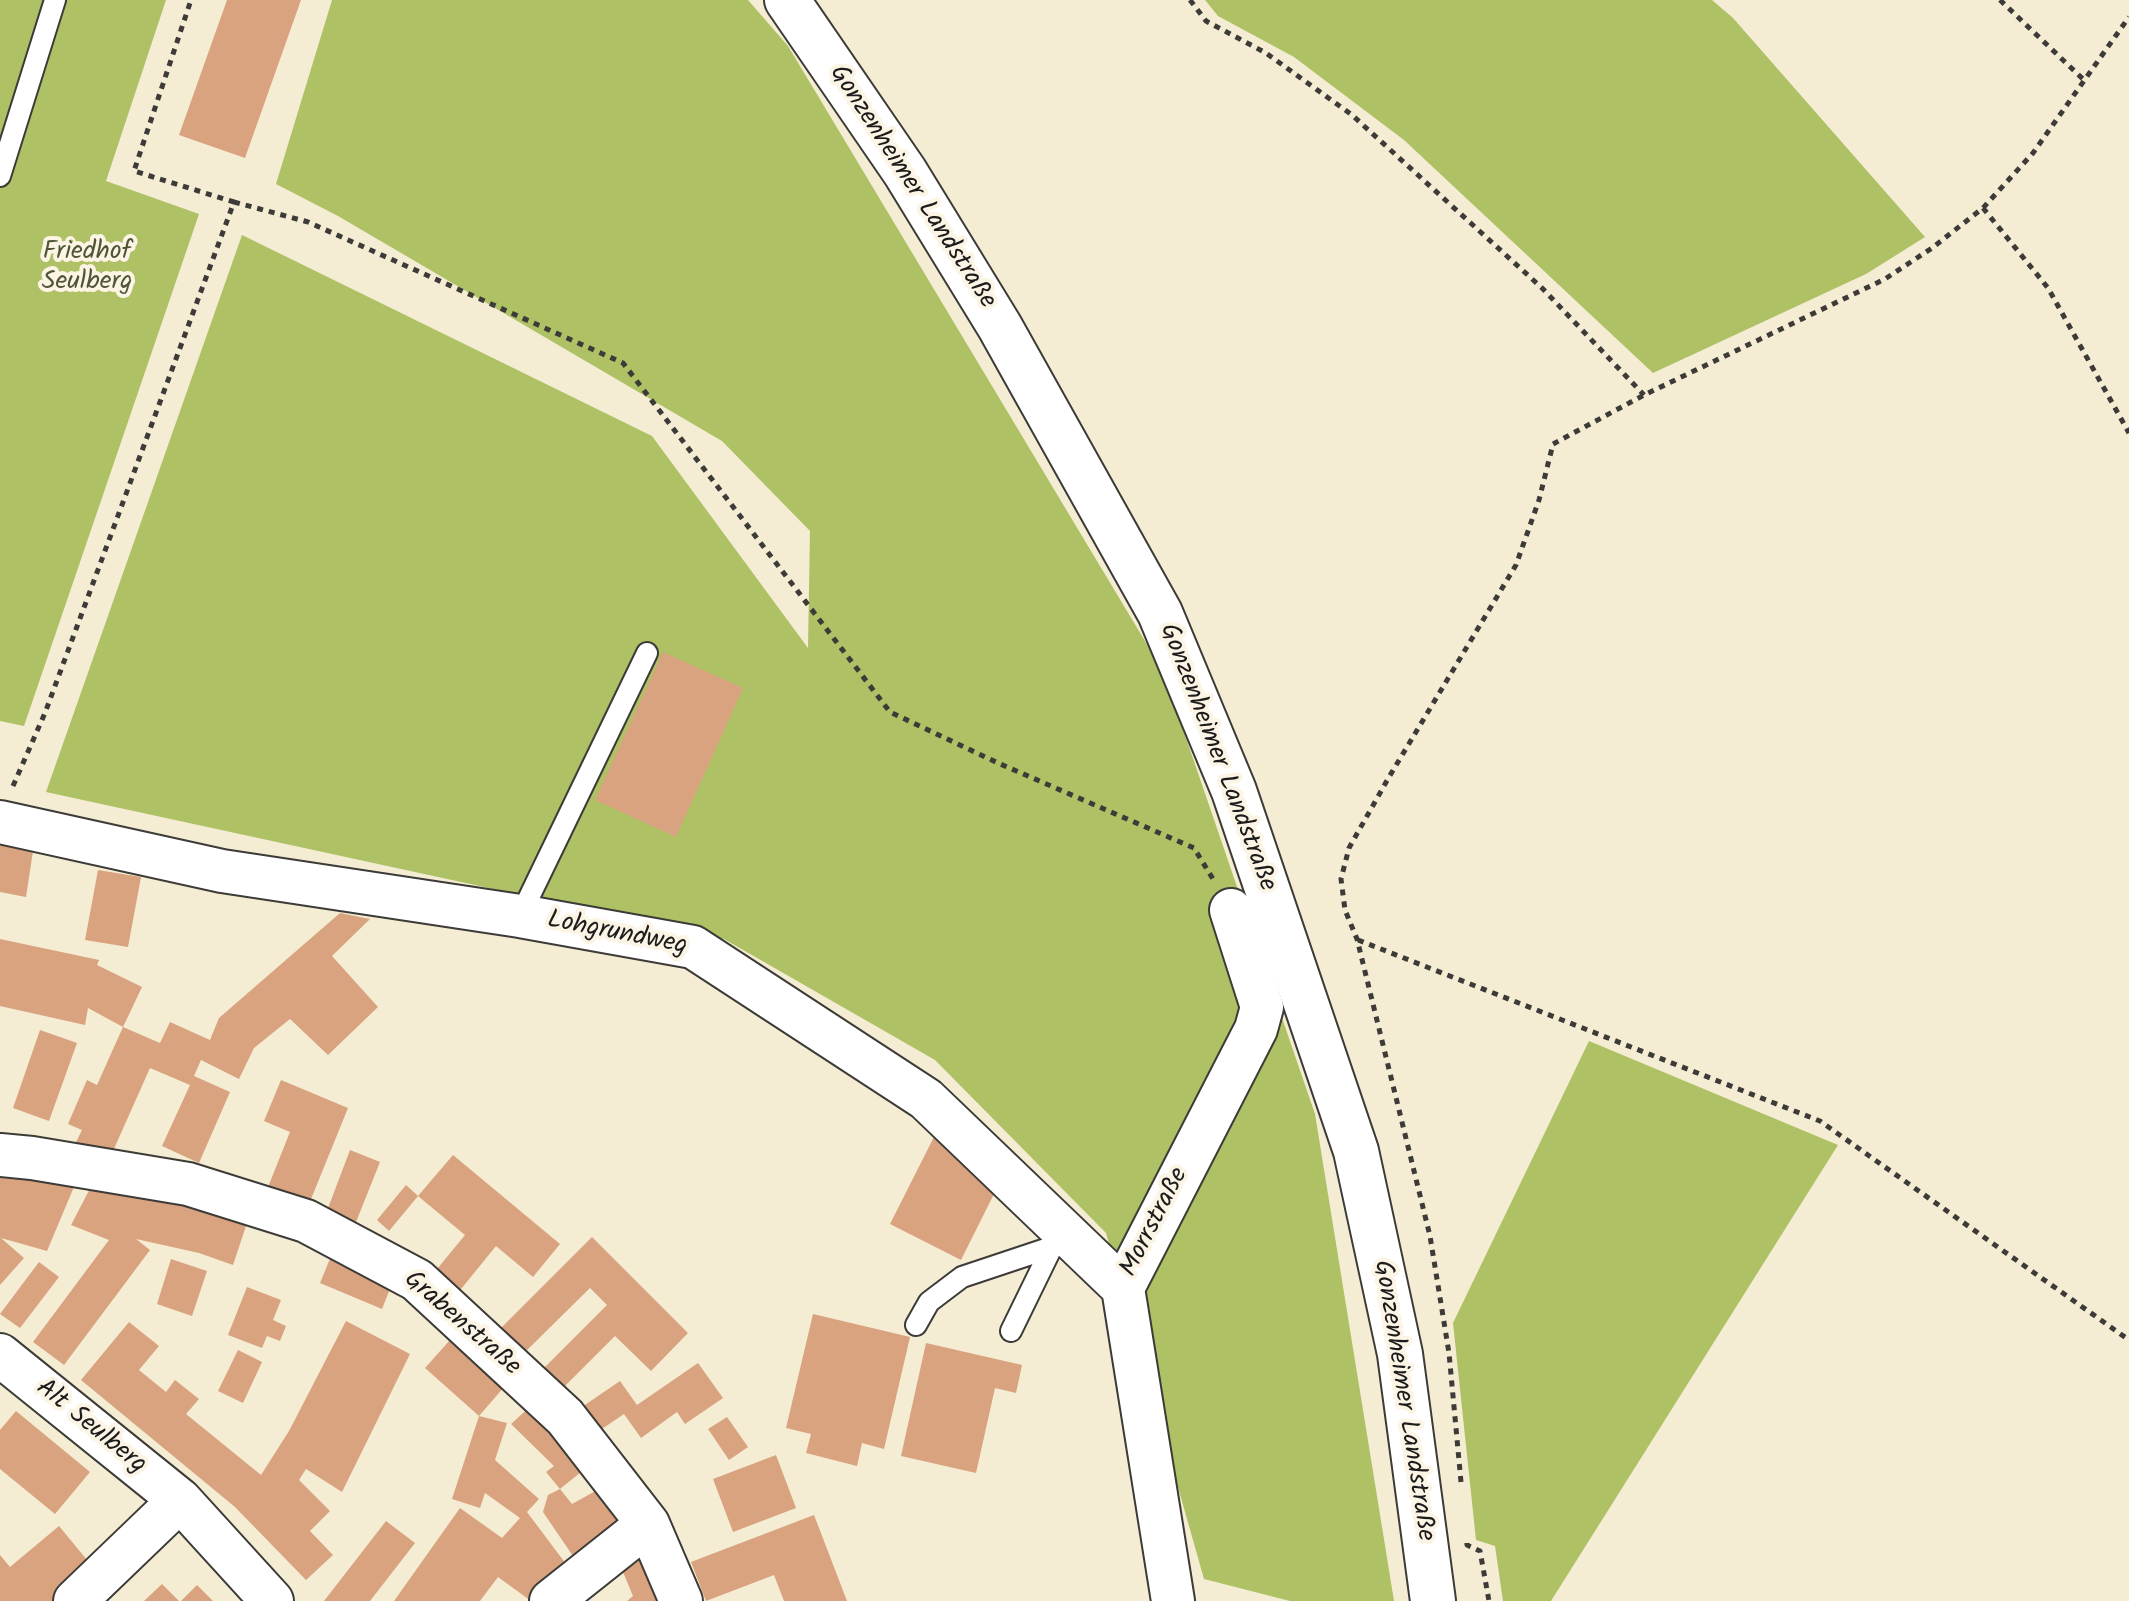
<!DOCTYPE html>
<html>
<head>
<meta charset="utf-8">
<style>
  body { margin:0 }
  canvas { display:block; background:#f4ecd3 }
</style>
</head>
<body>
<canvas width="2129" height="1601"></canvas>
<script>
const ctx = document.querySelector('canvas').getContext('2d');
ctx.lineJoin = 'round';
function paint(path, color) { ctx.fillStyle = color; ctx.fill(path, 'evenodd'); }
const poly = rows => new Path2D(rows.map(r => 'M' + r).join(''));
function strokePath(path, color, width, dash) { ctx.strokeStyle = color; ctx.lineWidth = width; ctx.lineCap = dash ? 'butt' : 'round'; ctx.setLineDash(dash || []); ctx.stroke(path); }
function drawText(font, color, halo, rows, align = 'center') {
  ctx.font = font + ' Kalam,sans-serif'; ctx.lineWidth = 8; ctx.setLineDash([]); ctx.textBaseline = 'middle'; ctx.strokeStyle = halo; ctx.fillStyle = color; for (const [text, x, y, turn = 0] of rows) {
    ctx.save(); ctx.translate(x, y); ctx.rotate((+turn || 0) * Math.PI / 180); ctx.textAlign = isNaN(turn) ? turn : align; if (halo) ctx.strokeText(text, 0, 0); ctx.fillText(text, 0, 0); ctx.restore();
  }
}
const green = poly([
  [0,0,166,0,106,181,199,214,24,726,0,721],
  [332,0,748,0,788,46,1163,671,1315,1114,1394,1601,1290,1601,1204,1579,1106,1233,935,1060,724,939,46,792,242,235,652,436,808,648,810,531,722,441,338,216,276,184],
  [1205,0,1712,0,1733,18,1925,237,1866,274,1653,373,1404,140,1294,57,1218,16],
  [1589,1041,1838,1145,1551,1601,1503,1601,1495,1546,1476,1540,1453,1323]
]);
const building = poly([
  [227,0,301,0,245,158,179,135],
  [663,652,743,688,676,837,595,800],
  [0,845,33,851,26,897,0,892],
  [98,870,141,877,128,947,85,940],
  [340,913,370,919,332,956,378,1007,328,1055,290,1019,254,1048,239,1079,201,1060,194,1076,230,1092,199,1163,162,1146,190,1085,150,1068,109,1160,75,1144,82,1130,68,1124,87,1080,97,1085,123,1027,88,1008,85,1025,0,1006,0,939,99,960,97,965,142,987,123,1027,160,1043,170,1022,210,1040,219,1018],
  [40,1030,77,1043,49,1121,13,1108],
  [281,1080,348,1108,307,1209,266,1192,290,1132,264,1121],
  [939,1127,998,1186,961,1260,890,1224],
  [350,1150,380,1162,354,1227,325,1216],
  [453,1155,560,1244,533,1277,496,1246,457,1294,433,1274,465,1235,418,1196],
  [0,1169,79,1175,47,1251,1,1238,24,1258,0,1285],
  [95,1179,249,1217,233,1265,199,1253,136,1239,150,1250,64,1365,33,1342,109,1240,71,1225],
  [406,1185,418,1196,389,1231,377,1220],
  [592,1237,688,1333,651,1371,615,1336,560,1391,540,1372,607,1305,590,1288,522,1355,498,1331],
  [334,1249,396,1274,382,1309,320,1283],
  [171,1259,207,1271,192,1316,157,1304],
  [39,1262,59,1277,20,1328,0,1314],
  [247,1287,281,1300,273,1320,286,1326,280,1341,267,1336,262,1348,228,1335],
  [813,1314,910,1337,884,1449,862,1443,857,1466,806,1453,811,1434,786,1428],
  [346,1321,410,1354,342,1492,306,1469,299,1480,330,1511,310,1531,333,1555,306,1580,235,1507,81,1380,129,1322,159,1346,139,1370,166,1392,175,1380,199,1399,186,1414,261,1475,289,1431],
  [458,1331,511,1379,479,1416,507,1423,495,1460,539,1499,527,1512,566,1564,551,1573,531,1601,498,1577,480,1601,394,1601,460,1508,502,1538,520,1518,485,1493,480,1508,452,1499,479,1416,425,1368],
  [926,1343,1022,1365,1016,1393,995,1388,976,1473,901,1456],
  [238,1350,262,1362,243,1403,218,1391],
  [698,1363,723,1398,685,1424,677,1412,641,1438,624,1414,593,1435,576,1411,620,1381,637,1405],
  [532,1405,586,1468,560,1489,546,1472,554,1466,511,1424],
  [16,1411,90,1472,55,1514,0,1469,0,1430],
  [727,1417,748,1447,729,1460,708,1429],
  [776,1455,796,1508,733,1532,713,1479],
  [608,1484,636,1525,577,1562,543,1512,548,1495,560,1489,572,1504],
  [814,1515,847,1601,784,1601,774,1575,706,1601,691,1562],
  [386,1521,415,1543,370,1601,324,1601],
  [59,1526,97,1572,62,1601,0,1601,0,1555,10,1567],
  [649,1548,673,1601,627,1601,633,1596,618,1560],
  [162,1584,179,1601,144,1601],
  [197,1585,213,1601,181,1601]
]);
const path = poly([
  [1190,0,1206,21,1266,53,1352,115,1542,288,1644,395],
  [2000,0,2085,81],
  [234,202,308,222,623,363,890,712,998,763,1194,848,1213,879],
  [1983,208,2048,288,2129,433],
  [13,786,45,713,234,202,134,171,191,0],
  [1358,940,1820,1121,2129,1340],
  [1461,1482,1449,1353,1430,1236,1357,939,1345,910,1341,879,1349,848,1389,777,1516,565,1539,500,1553,444,1644,395,1885,279,1932,248,1983,208,2033,153,2129,17],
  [1467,1543,1467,1545,1480,1551,1489,1601]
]);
const service = poly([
  [0,176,55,0],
  [520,916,647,653],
  [916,1325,929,1302,962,1277,1052,1247],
  [1011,1331,1052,1247,1057,1241]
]);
const minor = poly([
  [0,822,222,871,520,916,693,947,926,1099,1123,1288],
  [0,1155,32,1158,188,1184,306,1221,417,1280,565,1417,648,1524,681,1601],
  [0,1355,180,1500,272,1601],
  [75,1601,180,1500],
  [551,1601,648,1524],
  [1173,1601,1123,1288,1256,1029,1262,1007,1231,910]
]);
const tertiary = poly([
  [787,0,905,172,1000,327,1160,613,1234,791,1356,1151,1400,1354,1433,1601]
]);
const streetNames = [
  ["Gonzenheimer Landstraße",911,188,57],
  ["Gonzenheimer Landstraße",1216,758,69],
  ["Lohgrundweg",617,935,11],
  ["Morrstraße",1156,1223,-63],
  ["Grabenstraße",461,1325,41],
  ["Gonzenheimer Landstraße",1402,1401,81],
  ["Alt Seulberg",90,1428,39]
];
const parkNames = [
  ["Friedhof",87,254],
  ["Seulberg",87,284]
];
paint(green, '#aec165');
paint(building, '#d9a37f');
strokePath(service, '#3c3b37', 24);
strokePath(minor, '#3c3b37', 46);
strokePath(tertiary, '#3c3b37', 48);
strokePath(path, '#3c3b37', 5, [6, 6]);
strokePath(service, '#fff', 20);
strokePath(minor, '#fff', 42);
strokePath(tertiary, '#fff', 44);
drawText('26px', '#1c1c1c', '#fcf5e5', streetNames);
drawText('26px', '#4f5636', '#fcf5e5', parkNames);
</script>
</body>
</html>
